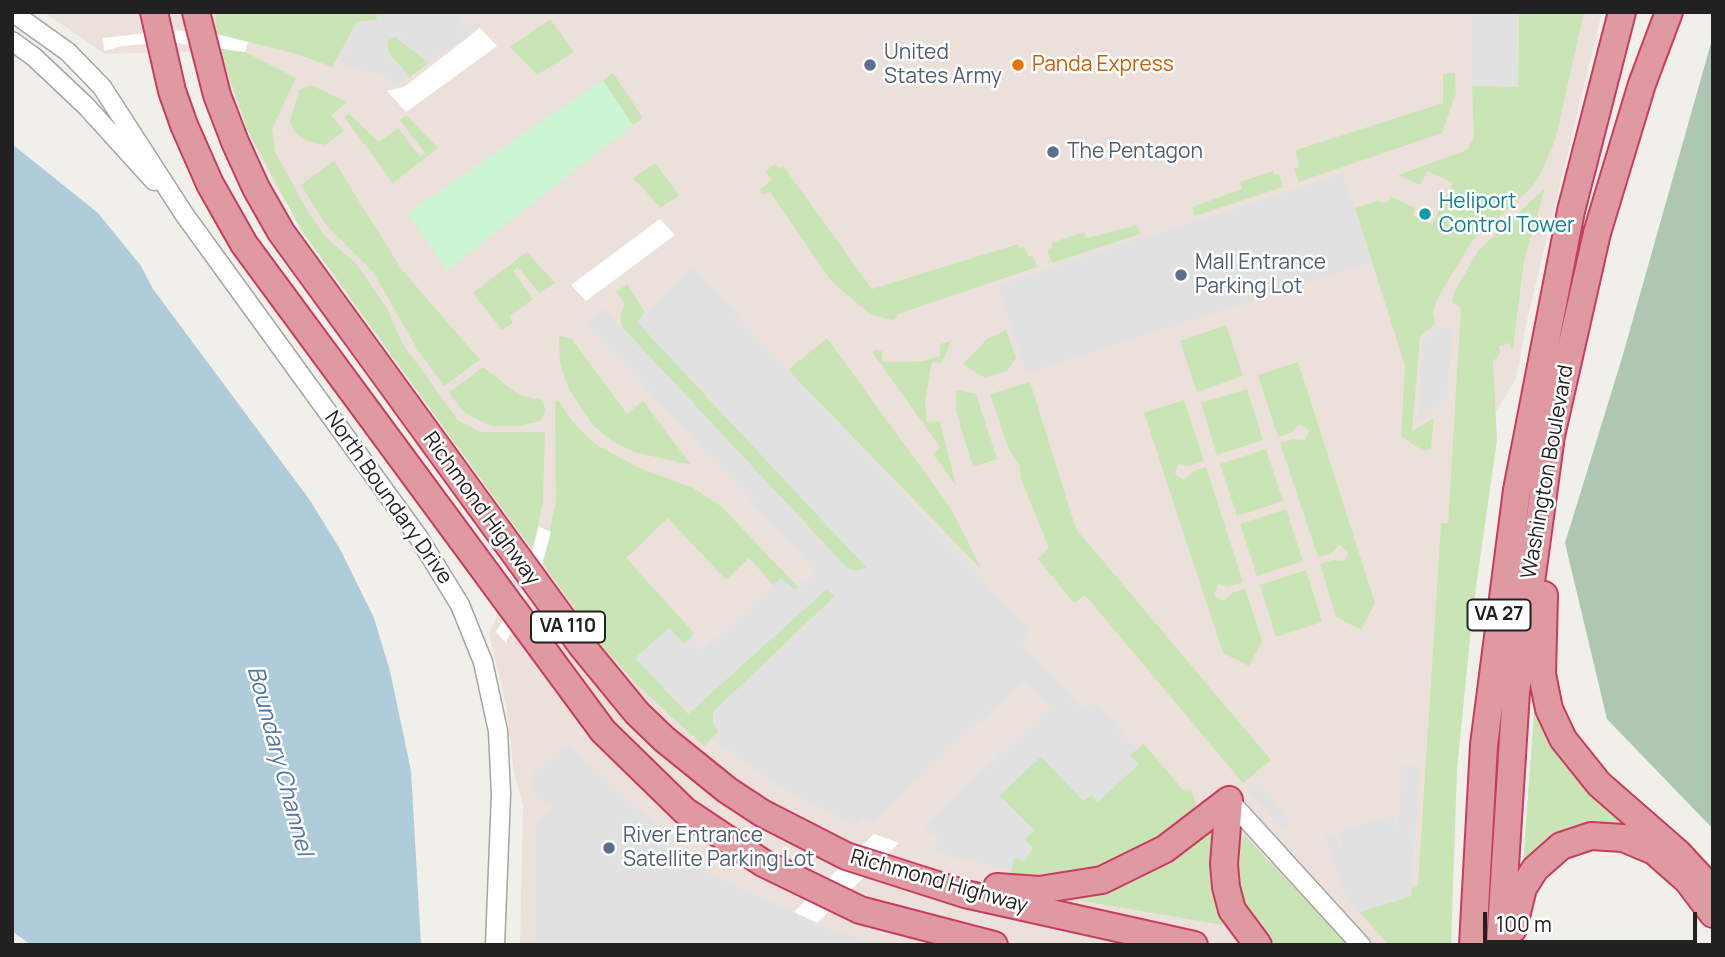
<!DOCTYPE html>
<html>
<head>
<meta charset="utf-8">
<style>
  body { margin:0 }
  #map { position:relative; width:1725px; height:957px; overflow:hidden; background:#f1efe9; font-family:Manrope,sans-serif }
  canvas { display:block }
  .frame { position:absolute; inset:0; border:14px solid #212121; pointer-events:none }
  .scale { position:absolute; left:1483px; top:912px; width:214px; height:32px; box-sizing:border-box; border:4px solid #212121; border-top:0; padding-left:9px; font-size:21px; line-height:24px; white-space:nowrap; color:#212121; -webkit-text-stroke:5px #fff; paint-order:stroke }
</style>
</head>
<body>
<div id="map">
<canvas width="1725" height="957"></canvas>
<div class="frame"></div>
<div class="scale">100 m</div>
</div>
<script>
const ctx = document.querySelector('canvas').getContext('2d');
ctx.lineJoin = 'round';
function paint(path, color) { ctx.fillStyle = color; ctx.fill(path, 'evenodd'); }
const poly = rows => new Path2D(rows.map(r => 'M' + r).join(''));
function strokePath(path, color, width, dash) { ctx.strokeStyle = color; ctx.lineWidth = width; ctx.lineCap = dash ? 'butt' : 'round'; ctx.setLineDash(dash || []); ctx.stroke(path); }
function drawText(font, color, halo, rows, align = 'center') {
  ctx.font = font + ' Manrope,sans-serif'; ctx.lineWidth = 5; ctx.setLineDash([]); ctx.textBaseline = 'middle'; ctx.strokeStyle = halo; ctx.fillStyle = color; for (const [text, x, y, turn = 0] of rows) {
    ctx.save(); ctx.translate(x, y); ctx.rotate((+turn || 0) * Math.PI / 180); ctx.textAlign = isNaN(turn) ? turn : align; if (halo) ctx.strokeText(text, 0, 0); ctx.fillText(text, 0, 0); ctx.restore();
  }
}
const military = poly([
  [44,12,1602,12,1527,320,1516,379,1493,416,1455,759,1446,945,520,945,523,806,514,772,506,704,489,634,529,545,274,185,247,129,219,51,105,54]
]);
const grass = poly([
  [215,12,376,12,377,20,357,22,332,67,297,54,217,34],
  [1519,12,1584,12,1555,141,1542,170,1533,186,1472,241,1436,301,1433,313,1435,324,1420,337,1412,431,1434,418,1431,449,1423,451,1401,436,1405,366,1355,208,1378,201,1387,203,1390,196,1415,208,1413,215,1432,224,1453,183,1427,171,1420,185,1398,175,1467,150,1474,137,1472,86,1518,86],
  [550,19,574,52,537,75,510,47],
  [394,36,429,63,410,77,387,51,387,42],
  [219,47,245,52,296,78,272,129,275,152,310,215,325,236,357,265,387,308,402,343,458,420,480,432,545,432,543,502,532,550,301,230,247,129],
  [613,73,643,118,633,125,603,80],
  [1455,73,1456,93,1442,133,1299,182,1294,169,1299,167,1296,150,1443,103,1443,74],
  [311,85,347,102,331,115,344,131,325,145,308,141,295,133,290,122,299,90],
  [349,114,379,142,398,128,420,157,425,153,400,120,406,115,438,148,393,183,344,117],
  [334,161,402,270,480,360,444,386,416,347,373,272,326,225,301,185],
  [655,163,679,195,661,208,633,178],
  [775,164,779,168,783,166,872,289,1018,244,1019,248,1024,247,1028,256,1033,256,1037,267,898,314,894,320,871,315,832,282,770,192,763,195,759,190,772,180,765,172],
  [1273,171,1274,175,1279,174,1283,187,1195,216,1192,207,1242,189,1240,182],
  [1545,188,1524,261,1513,347,1511,349,1510,343,1499,346,1500,354,1493,361,1497,440,1473,609,1457,770,1451,945,1389,945,1359,912,1411,896,1412,888,1418,886,1441,523,1448,523,1461,308,1452,302,1454,292,1478,251],
  [1137,225,1140,234,1052,263,1047,249,1052,248,1051,243,1084,232,1087,238],
  [527,252,555,283,539,293,518,267,513,271,533,299,509,316,513,323,502,330,473,293],
  [627,284,645,313,637,322,867,568,858,571,848,569,622,327,620,316,625,304,616,292],
  [1226,325,1243,376,1197,392,1180,341],
  [1006,330,1016,358,1007,371,985,378,963,364,987,339],
  [559,336,571,338,627,414,643,401,691,465,634,452,612,441,593,425,569,389,560,363],
  [827,338,950,507,982,570,788,370],
  [951,341,942,363,932,362,925,402,927,422,940,421,956,486,933,454,940,447,873,353,874,350,882,351,882,361,890,362,924,361,940,356,940,344],
  [1298,362,1375,603,1361,630,1336,617,1320,564,1333,560,1345,561,1348,551,1339,545,1330,554,1318,557,1280,443,1293,439,1305,440,1309,430,1299,424,1291,433,1278,437,1258,375],
  [483,367,519,395,543,400,545,411,541,421,516,426,491,426,465,413,449,393],
  [1030,382,1076,529,1271,760,1243,783,1085,595,1074,603,1038,559,1049,548,1020,477,1020,466,1008,448,990,394],
  [1247,389,1263,440,1217,455,1201,403],
  [956,390,976,394,997,459,973,467,956,411],
  [558,400,572,421,595,444,637,467,693,488,721,506,798,587,786,594,780,592,749,558,726,580,668,518,626,558,694,633,685,645,669,628,688,714,827,588,831,589,835,596,713,712,718,732,704,746,637,685,604,648,543,564,556,501,555,402],
  [1184,400,1204,461,1190,466,1178,464,1175,474,1184,480,1192,472,1206,467,1243,582,1229,587,1218,584,1214,595,1223,601,1232,593,1245,588,1262,641,1249,666,1223,653,1144,413],
  [1266,449,1283,501,1237,516,1220,464],
  [1286,509,1303,561,1257,576,1240,524],
  [1306,570,1322,622,1276,637,1260,585],
  [1536,685,1647,834,1624,830,1522,877],
  [1144,744,1183,790,1191,789,1197,807,1194,817,1099,874,1010,880,1014,857,1033,848,1025,841,999,796,1041,756,1084,800,1139,764,1130,755],
  [1221,826,1229,926,1077,900,1137,880,1170,859,1205,830],
  [1245,836,1349,945,1277,945,1254,928,1239,899,1232,868,1239,843]
]);
const cemetery = poly([
  [1713,36,1713,829,1607,719,1565,543,1622,358]
]);
const park = poly([
  [603,80,633,125,447,270,407,213]
]);
const parking = poly([
  [376,12,453,12,463,25,472,25,476,21,478,24,474,30,429,63,400,38,391,37,387,42,390,58,410,77,392,85,387,76,337,65,357,22,373,22,377,20],
  [1472,12,1519,12,1518,87,1472,86],
  [1343,173,1372,262,1026,374,997,285],
  [693,267,1030,631,1021,643,1084,710,1094,701,1137,748,1130,755,1139,764,1098,802,1091,794,1083,801,1041,757,999,795,1034,830,1025,840,1033,848,1024,862,1014,857,1011,870,935,853,938,839,924,827,1050,706,1025,680,871,824,861,818,856,827,796,797,712,740,718,732,713,723,713,712,835,597,827,589,688,714,635,658,669,628,684,644,691,638,703,650,781,578,795,590,816,571,587,325,604,308,848,569,858,571,867,568,637,322],
  [1437,326,1453,328,1447,399,1417,424,1423,339],
  [568,744,709,873,826,927,878,945,535,945,536,823,551,808,533,794,533,772],
  [1402,765,1420,766,1411,896,1359,912,1344,894,1324,836,1335,833,1340,847,1343,845,1339,831,1392,815,1398,827],
  [1258,780,1291,821,1281,829,1247,790]
]);
const water = poly([
  [12,144,98,213,141,266,153,289,309,499,340,549,374,618,390,671,411,771,421,945,31,945,12,931]
]);
const pier = poly([
  [480,28,497,46,406,112,387,91,404,87],
  [173,30,212,33,248,42,245,52,169,42,122,46,104,51,103,38],
  [660,219,675,235,586,301,571,285],
  [539,527,551,532,541,568,506,643,496,632,521,590],
  [874,834,899,843,817,923,794,912]
]);
const minor = poly([
  [12,12,68,52,102,87,184,214,419,538,460,605,483,662,498,731,501,794,495,945],
  [12,41,34,57,86,106,154,181],
  [1229,800,1361,945]
]);
const highway = poly([
  [154,12,172,91,184,125,210,184,244,244,603,731,685,811,763,863,860,910,994,945],
  [196,12,217,95,235,142,256,188,281,232,582,646,637,713,664,739,727,790,762,813,846,856,965,894,1194,945],
  [1544,595,1542,674,1549,709,1563,739,1599,784,1678,853,1713,891],
  [1229,800,1224,864,1226,887,1232,910,1258,945],
  [997,887,1039,890,1102,880,1165,849,1229,800],
  [1513,929,1523,888,1535,869,1561,846,1591,836,1623,838,1654,851,1687,880,1713,914],
  [1473,945,1484,745,1517,490,1571,211,1622,12],
  [1500,945,1516,692,1551,436,1597,233,1642,84,1669,12]
]);
const markers = [
  [870,65,7,"#5c6f8a"],
  [1018,65,7,"#e8710a"],
  [1053,152,7,"#5c6f8a"],
  [1425,214,7,"#0f9aa8"],
  [1181,275,7,"#5c6f8a"],
  [609,848,7,"#5c6f8a"]
];
const shields = [
  [1499,615,63],
  [568,627,74]
];
const shieldNames = [
  ["VA 27",1499,615],
  ["VA 110",568,627]
];
const serviceNames = [
  ["United",884,53],
  ["States Army",884,77],
  ["The Pentagon",1067,152],
  ["Mall Entrance",1195,263],
  ["Parking Lot",1195,287],
  ["River Entrance",623,836],
  ["Satellite Parking Lot",623,860]
];
const foodNames = [
  ["Panda Express",1032,65]
];
const cultureNames = [
  ["Heliport",1439,202],
  ["Control Tower",1439,226]
];
const streetNames = [
  ["Washington Boulevard",1548,472,-80],
  ["North Boundary Drive",388,498,55],
  ["Richmond Highway",481,509,54],
  ["Richmond Highway",939,882,16]
];
const waterNames = [
  ["Boundary Channel",279,761,75]
];
paint(military, '#ece1da');
paint(grass, '#c9e5b5');
paint(cemetery, '#adc7b3');
paint(park, '#ccf5d3');
paint(parking, '#e1e1e1');
paint(water, '#aeccd9');
paint(pier, '#fff');
strokePath(minor, '#a5a5a5', 21);
strokePath(highway, '#ca3b60', 30);
strokePath(minor, '#fff', 18);
strokePath(highway, '#df9aa1', 26);
for (const [x, y, r, color] of markers) { const dot = new Path2D(); dot.arc(x, y, r, 0, 2 * Math.PI); ctx.fillStyle = color; ctx.fill(dot); strokePath(dot, '#fff', 2.5); }
for (const [x, y, w] of shields) { const box = new Path2D(); box.roundRect(x - w / 2, y - 15.5, w, 31, 5); ctx.fillStyle = '#fff'; ctx.fill(box); strokePath(box, '#212121', 2); }
drawText('bold 19px', '#212121', null, shieldNames);
drawText('21px', '#4e5e75', '#fff', serviceNames, 'left');
drawText('21px', '#c56008', '#fff', foodNames, 'left');
drawText('21px', '#0d838f', '#fff', cultureNames, 'left');
drawText('21px', '#212121', '#fff', streetNames);
drawText('italic 23px', '#5374a0', '#fff', waterNames);
</script>
</body>
</html>
